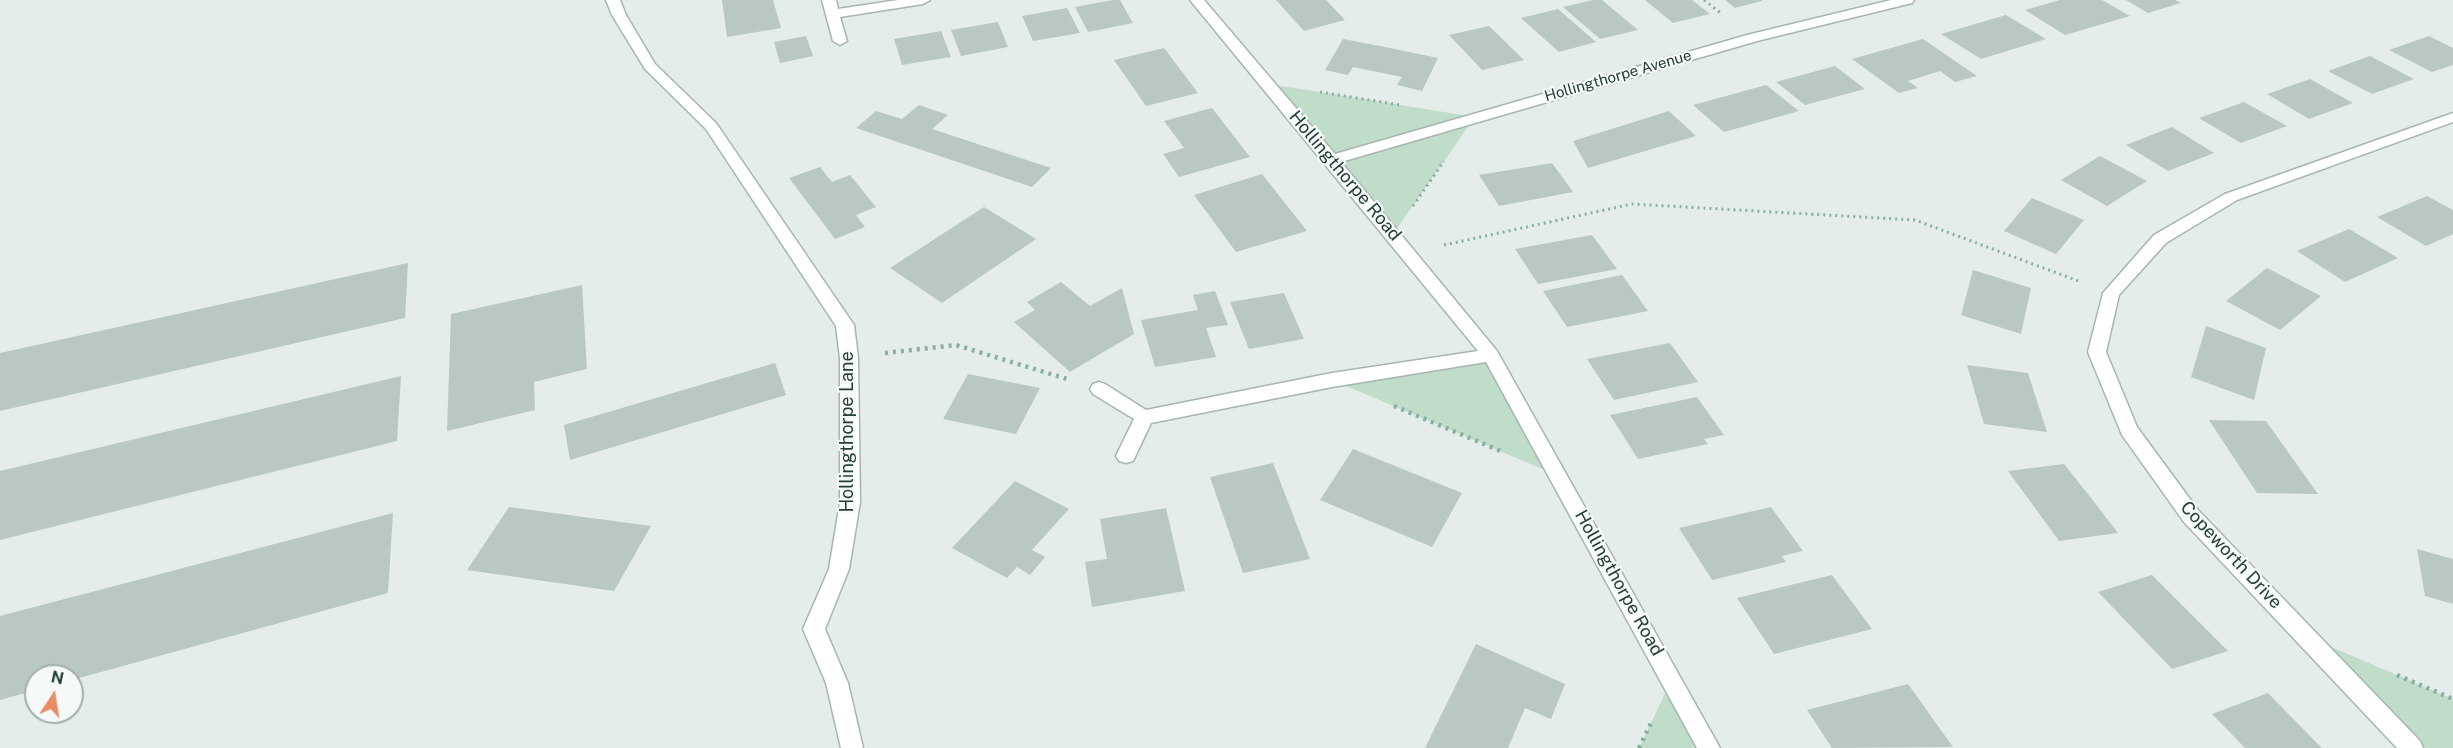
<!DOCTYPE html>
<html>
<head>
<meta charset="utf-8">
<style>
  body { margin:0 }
  #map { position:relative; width:2453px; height:748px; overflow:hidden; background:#e4edea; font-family:"Public Sans",sans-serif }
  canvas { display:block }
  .north { position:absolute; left:24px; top:664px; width:60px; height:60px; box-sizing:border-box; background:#f5f9f7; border:2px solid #a1aeab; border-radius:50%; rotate:12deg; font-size:16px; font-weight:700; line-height:24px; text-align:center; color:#243e38 }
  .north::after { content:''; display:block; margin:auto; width:21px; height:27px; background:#ea8d65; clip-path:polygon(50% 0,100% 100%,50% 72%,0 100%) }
</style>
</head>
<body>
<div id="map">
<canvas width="2453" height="748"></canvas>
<div class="north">N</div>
</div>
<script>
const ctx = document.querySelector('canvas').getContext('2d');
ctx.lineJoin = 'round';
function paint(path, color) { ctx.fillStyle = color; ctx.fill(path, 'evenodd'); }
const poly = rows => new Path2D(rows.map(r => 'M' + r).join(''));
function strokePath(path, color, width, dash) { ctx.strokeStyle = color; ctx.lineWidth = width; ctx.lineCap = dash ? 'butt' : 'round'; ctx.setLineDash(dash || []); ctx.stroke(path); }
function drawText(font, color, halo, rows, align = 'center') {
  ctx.font = font + ' "Public Sans",sans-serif'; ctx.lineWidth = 4.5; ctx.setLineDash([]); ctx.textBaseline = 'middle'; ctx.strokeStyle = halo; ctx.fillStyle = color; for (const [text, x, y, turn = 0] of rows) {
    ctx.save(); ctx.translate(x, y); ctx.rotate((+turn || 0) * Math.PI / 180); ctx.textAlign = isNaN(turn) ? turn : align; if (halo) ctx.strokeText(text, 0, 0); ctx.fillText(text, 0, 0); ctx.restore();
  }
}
const green = poly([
  [1269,84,1475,117,1393,234],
  [1491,355,1559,476,1332,380],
  [2308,637,2453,699,2453,748,2412,748],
  [1672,679,1709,748,1639,748]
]);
const building = poly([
  [722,0,773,0,781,28,727,37],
  [1113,0,1120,0,1133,23,1088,32,1075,7],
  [1276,0,1326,0,1345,20,1304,31],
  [1593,0,1602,0,1638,30,1600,39,1563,7],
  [1645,0,1692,0,1710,14,1673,23],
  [1725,0,1762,0,1762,1,1735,8],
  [2060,0,2102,0,2130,16,2065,35,2025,10],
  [2126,0,2175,0,2181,3,2148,13],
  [1067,8,1080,33,1033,41,1022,16],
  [1558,9,1596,42,1559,52,1521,18],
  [2006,15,2046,39,1981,59,1941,34],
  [998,22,1008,47,961,56,951,30],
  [1489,26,1524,60,1482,70,1449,35],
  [941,31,951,57,902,65,894,39],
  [806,36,813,56,780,63,774,42],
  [2429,36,2453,48,2453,65,2432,72,2389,50],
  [1343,39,1390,48,1438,58,1422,91,1397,85,1402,77,1353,67,1348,75,1325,70],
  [1923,39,1977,76,1955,82,1940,71,1908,81,1918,88,1899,93,1852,59],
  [1164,48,1198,93,1146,106,1114,60],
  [2370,56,2414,79,2372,94,2328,71],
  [1835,66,1865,89,1805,105,1776,82],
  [2310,79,2353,103,2309,119,2267,94],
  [1766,85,1799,111,1724,132,1693,105],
  [2244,102,2287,126,2241,143,2199,118],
  [919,105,948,115,932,129,1051,168,1032,187,856,128,876,111,902,119],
  [1212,108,1250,157,1179,177,1163,154,1184,148,1164,121],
  [1669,111,1696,136,1588,168,1573,141],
  [2172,127,2214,153,2168,171,2126,145],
  [2100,156,2147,181,2107,206,2061,180],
  [1552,163,1573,192,1499,206,1479,175],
  [820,167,832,182,850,175,876,207,856,215,865,227,835,239,789,178],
  [1262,174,1307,231,1236,252,1194,195],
  [2427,196,2453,210,2453,234,2426,246,2377,217],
  [2032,198,2084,220,2056,254,2004,231],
  [984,207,1036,239,942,303,890,268],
  [2349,229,2398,258,2345,282,2297,251],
  [1592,235,1617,269,1538,284,1515,249],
  [408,263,405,318,0,411,0,353],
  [2267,268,2321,296,2280,330,2226,301],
  [1973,270,2031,288,2021,334,1961,315],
  [1622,275,1648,311,1567,327,1543,291],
  [1061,282,1090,306,1122,288,1134,334,1070,372,1014,322,1035,310,1027,302],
  [582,285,587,369,534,382,535,410,447,431,451,314],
  [1215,291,1228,325,1206,328,1216,357,1155,367,1141,320,1198,310,1193,295],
  [1284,293,1304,339,1249,349,1230,302],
  [2206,326,2266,348,2254,400,2191,377],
  [1670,343,1698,382,1614,400,1587,359],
  [775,363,786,395,570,460,564,425],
  [1967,365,2028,373,2047,432,1984,424],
  [968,374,1040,388,1016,434,943,419],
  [401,376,397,441,0,540,0,471],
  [1697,397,1724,435,1704,439,1708,444,1638,459,1610,415],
  [2209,420,2266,421,2318,494,2257,493],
  [1353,449,1462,493,1432,547,1320,500],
  [1273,463,1310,559,1243,573,1210,477],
  [2064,464,2091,498,2118,533,2059,541,2008,471],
  [1015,481,1069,509,1032,550,1045,557,1030,575,1017,567,1007,578,952,548],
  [509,507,651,526,614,591,467,570],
  [1771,507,1803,551,1782,556,1786,562,1712,580,1679,528],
  [1166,508,1185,591,1092,607,1085,562,1107,559,1100,519],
  [393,513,388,593,72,680,72,676,36,676,36,690,0,700,0,616],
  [2417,549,2453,559,2453,604,2425,596],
  [1832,575,1872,629,1774,654,1737,598],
  [2152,575,2228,651,2172,669,2098,592],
  [1476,644,1565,684,1551,719,1525,708,1508,748,1425,748],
  [1908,684,1953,747,1832,748,1807,710],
  [2268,693,2310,736,2322,748,2245,748,2212,714]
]);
const pathFar1 = poly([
  [1704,0,1722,14],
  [1320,92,1401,105],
  [1413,206,1444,161],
  [1444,245,1632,204,1915,220,2081,282]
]);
const path = poly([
  [885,353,956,345,1067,379],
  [1394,406,1503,452],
  [2397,675,2453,699],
  [1639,748,1651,723]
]);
const minor = poly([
  [606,0,620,0,626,15,655,64,716,123,854,325,858,358,860,502,849,569,825,629,848,683,863,748,841,748,826,683,803,629,829,569,840,502,840,358,836,326,706,129,645,69,612,15,606,0],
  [822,0,836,0,838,9,898,0,930,0,923,4,840,17,847,41,840,45,833,41,822,0],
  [1190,0,1204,0,1335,154,1747,35,1891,0,1914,0,1912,3,1757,41,1341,162,1497,351,1720,748,1697,748,1486,362,1332,387,1151,423,1133,461,1126,463,1119,461,1116,456,1134,419,1093,394,1090,389,1093,384,1099,382,1105,384,1146,410,1332,373,1478,351,1190,0],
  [2453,113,2453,122,2237,200,2166,243,2119,295,2106,352,2137,427,2198,510,2420,741,2423,748,2397,748,2184,522,2122,435,2088,352,2103,293,2154,235,2225,194,2453,113]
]);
const farStreetnames = [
  ["Hollingthorpe Avenue",1618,76,-16]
];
const streetNames = [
  ["Hollingthorpe Road",1345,176,50],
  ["Hollingthorpe Lane",847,432,-90],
  ["Copeworth Drive",2231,555,47],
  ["Hollingthorpe Road",1619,583,61]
];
paint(green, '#bfddc8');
paint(building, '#bac8c3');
strokePath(minor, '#a7b5b1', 3);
strokePath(pathFar1, '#87afa4', 3, [2, 4]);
strokePath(path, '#87afa4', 4.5, [3, 5]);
paint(minor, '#fff');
drawText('15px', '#243e38', '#f5f9f7', farStreetnames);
drawText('18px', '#243e38', '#f5f9f7', streetNames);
</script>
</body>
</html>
